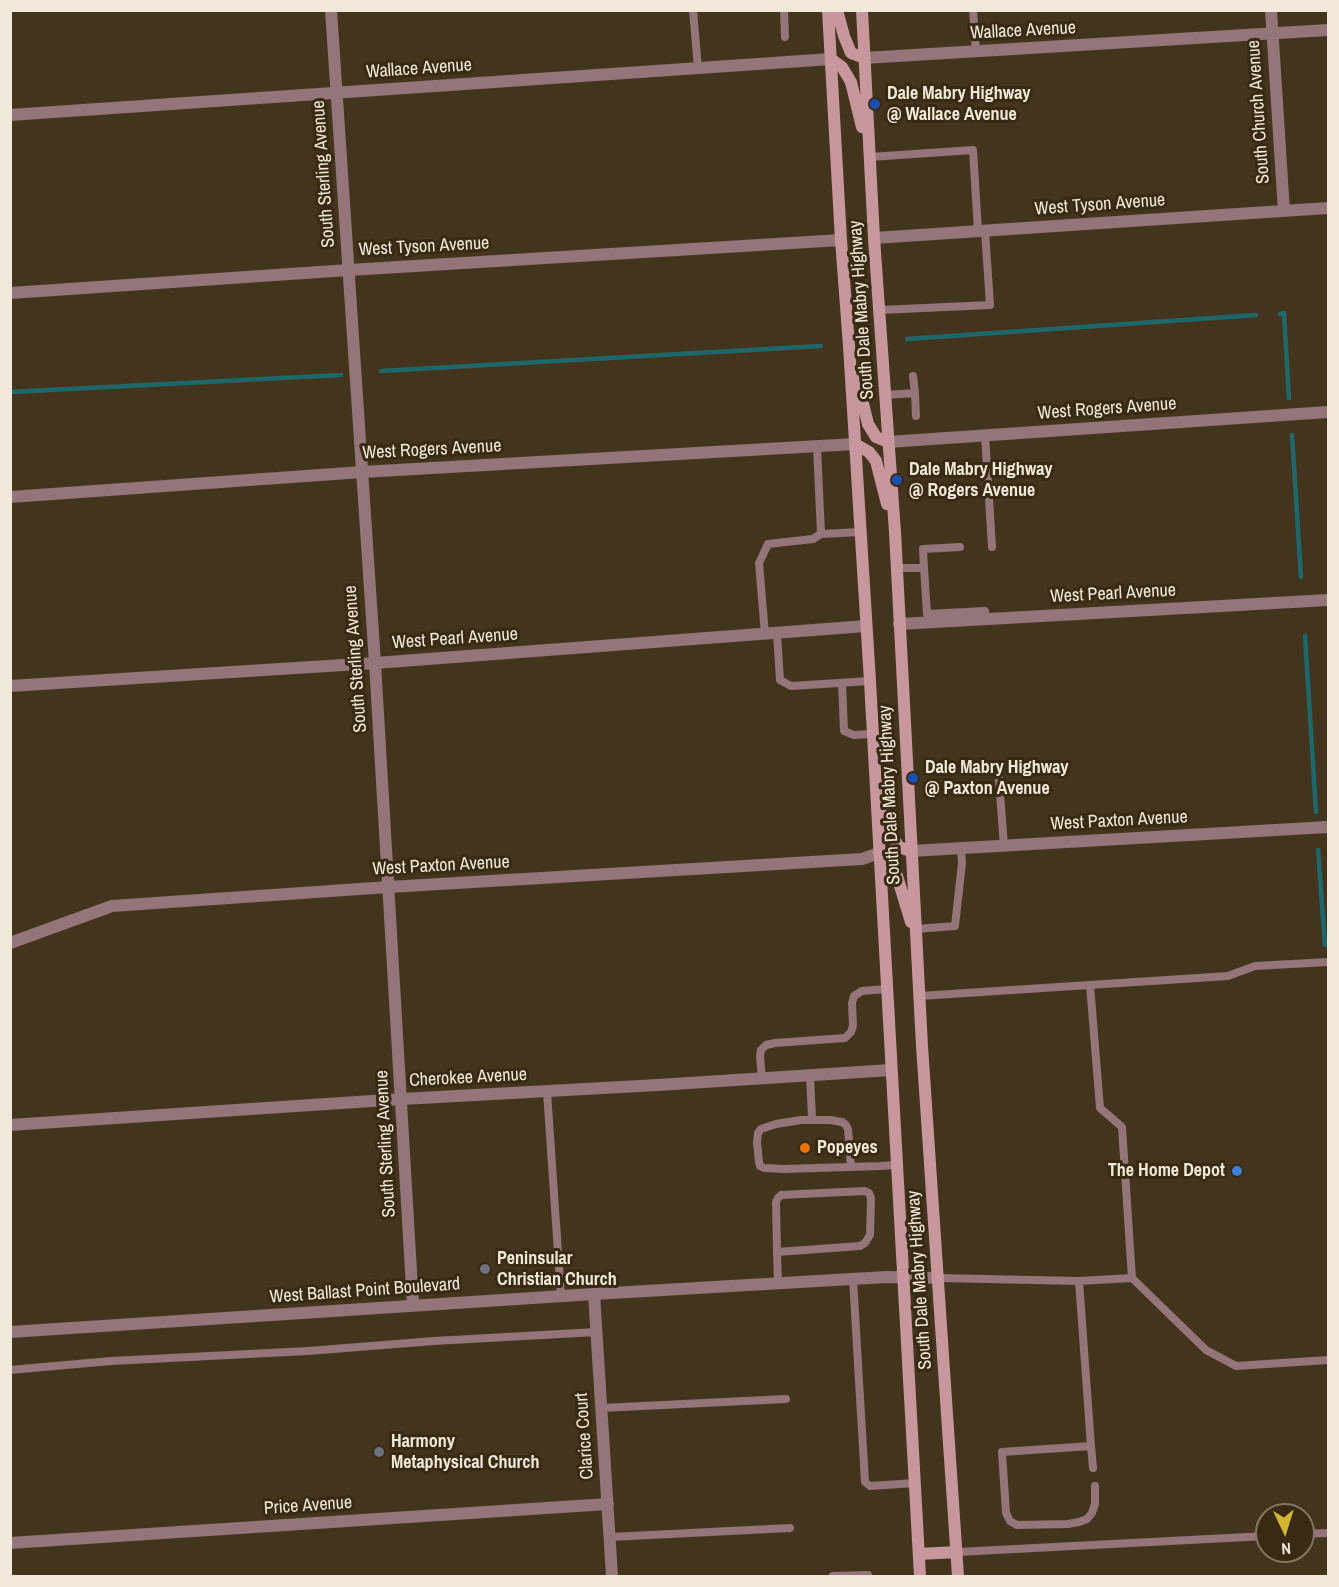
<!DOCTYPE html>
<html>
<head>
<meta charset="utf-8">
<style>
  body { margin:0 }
  #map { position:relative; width:1339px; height:1587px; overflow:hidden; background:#43341d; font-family:"Archivo Narrow",sans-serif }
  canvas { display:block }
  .frame { position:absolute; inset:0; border:12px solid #f2e8da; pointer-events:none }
  .north { position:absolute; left:1255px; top:1503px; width:60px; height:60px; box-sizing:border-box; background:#382a13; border:2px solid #827663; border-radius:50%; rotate:176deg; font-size:16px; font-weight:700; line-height:24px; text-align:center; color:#f2e8da }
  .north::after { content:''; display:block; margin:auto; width:21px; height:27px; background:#d6b534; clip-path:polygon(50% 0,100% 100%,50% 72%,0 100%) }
</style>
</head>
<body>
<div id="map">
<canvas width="1339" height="1587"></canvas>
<div class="frame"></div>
<div class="north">N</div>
</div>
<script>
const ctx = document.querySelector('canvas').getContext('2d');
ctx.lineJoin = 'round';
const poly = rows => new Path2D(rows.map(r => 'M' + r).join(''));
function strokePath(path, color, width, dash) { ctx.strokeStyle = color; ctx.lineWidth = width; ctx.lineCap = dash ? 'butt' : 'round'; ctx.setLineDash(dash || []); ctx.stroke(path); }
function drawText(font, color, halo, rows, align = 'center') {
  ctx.font = font + ' "Archivo Narrow",sans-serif'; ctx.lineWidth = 6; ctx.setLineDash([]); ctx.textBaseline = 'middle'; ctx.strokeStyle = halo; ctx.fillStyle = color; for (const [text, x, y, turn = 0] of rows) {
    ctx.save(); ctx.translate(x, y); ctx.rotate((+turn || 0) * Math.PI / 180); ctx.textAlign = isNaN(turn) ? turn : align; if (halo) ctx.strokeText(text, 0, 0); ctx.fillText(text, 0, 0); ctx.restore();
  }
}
const stream = poly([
  [1280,314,1284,313,1289,398],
  [907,339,1256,315],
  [381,371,821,346],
  [10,392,341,375],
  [1292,435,1301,577],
  [1305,636,1316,812],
  [1318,850,1325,945]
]);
const lane = poly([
  [693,10,698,68],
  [784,10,785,37],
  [973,10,976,51],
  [870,157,973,150,978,231],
  [880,310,990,305,985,231],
  [915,393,916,416],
  [885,395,915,393,913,376],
  [985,435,992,547],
  [821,534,861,532],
  [896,568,924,568,923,549,960,547],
  [924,568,927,614,985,611,986,619],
  [777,633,780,680,791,686,870,681],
  [765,634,759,563,768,544,813,539,821,534,817,446],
  [842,683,844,731,854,735,872,734],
  [998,767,1004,846],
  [916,929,955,926,962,863,961,848],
  [1090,985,1100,1108,1122,1127,1132,1278],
  [920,996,1228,976,1255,966,1328,962],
  [810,1075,812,1119],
  [762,1079,760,1056,761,1050,766,1045,775,1043,845,1038,851,1032,853,1026,852,1003,854,996,862,991,886,989],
  [547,1092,561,1296],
  [851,1167,848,1129,846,1125,842,1122,830,1120,801,1120,776,1124,761,1129,758,1133,757,1143,759,1162,760,1166,764,1168,784,1169,880,1166,896,1165],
  [777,1252,860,1246,865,1243,870,1235,871,1198,869,1193,865,1191,781,1195,778,1198,776,1202,777,1252,778,1284],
  [938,1278,1079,1281,1132,1278,1206,1350,1236,1366,1328,1360],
  [853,1279,865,1482,870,1486,915,1483],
  [1079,1281,1091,1446,1002,1452,1006,1513,1010,1521,1017,1525,1068,1524,1079,1522,1087,1519,1092,1513,1095,1504,1095,1486],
  [10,1370,111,1361,308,1351,434,1341,597,1332],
  [601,1408,786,1399],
  [1091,1446,1093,1468],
  [1303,1534,1328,1533],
  [610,1537,790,1528],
  [957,1552,1267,1536],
  [833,1576,868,1575,868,1576]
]);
const street = poly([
  [331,10,375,663,413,1305],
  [1271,10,1284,211],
  [864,58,1328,30],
  [10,115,831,59],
  [874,238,1328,208],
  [10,293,349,270,841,240],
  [888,442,1328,412],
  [10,497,362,472,855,444],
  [899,624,1328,600],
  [10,686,375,663,866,626],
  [911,851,1328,827],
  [10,943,112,906,389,887,862,859,879,853],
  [10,1125,402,1099,658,1085,891,1070],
  [594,1294,612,1576],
  [10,1332,594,1294,886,1277,938,1278],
  [10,1543,608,1504]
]);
const secondary = poly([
  [828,10,841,240,849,346,870,681,920,1576],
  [837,10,844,36,851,53,864,58],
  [862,10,874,238,895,532,922,1046,958,1576],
  [831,59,842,67,851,82,862,127],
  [857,379,868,424,876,437,888,442],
  [855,444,869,452,876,461,887,504],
  [881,794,890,833,899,847,911,851],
  [879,853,890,861,897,876,911,922],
  [919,1554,957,1552]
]);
const markers = [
  [875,104,6,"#1a4fb4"],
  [897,480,6,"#1a4fb4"],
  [913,778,6,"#1a4fb4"],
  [805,1148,6,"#e8710a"],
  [1237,1171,6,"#3f7fe0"],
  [485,1269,6,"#6b7280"],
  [379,1452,6,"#6b7280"]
];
const streetNames = [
  ["Wallace Avenue",1023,31,-3],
  ["Wallace Avenue",419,69,-4],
  ["South Church Avenue",1259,112,-94],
  ["South Sterling Avenue",324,174,-94],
  ["West Tyson Avenue",1100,205,-4],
  ["West Tyson Avenue",424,247,-3],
  ["South Dale Mabry Highway",862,310,-94],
  ["West Rogers Avenue",1107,409,-4],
  ["West Rogers Avenue",432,450,-3],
  ["West Pearl Avenue",1113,594,-3],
  ["West Pearl Avenue",455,639,-4],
  ["South Sterling Avenue",356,659,-94],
  ["South Dale Mabry Highway",890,795,-93],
  ["West Paxton Avenue",1119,821,-3],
  ["West Paxton Avenue",441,866,-3],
  ["Cherokee Avenue",468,1078,-3],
  ["South Sterling Avenue",386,1144,-93],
  ["South Dale Mabry Highway",920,1280,-94],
  ["West Ballast Point Boulevard",365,1291,-4],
  ["Clarice Court",585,1436,-94],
  ["Price Avenue",308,1506,-4]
];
const poiNames = [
  ["Dale Mabry Highway",887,94],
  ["@ Wallace Avenue",887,115],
  ["Dale Mabry Highway",909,470],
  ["@ Rogers Avenue",909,491],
  ["Dale Mabry Highway",925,768],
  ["@ Paxton Avenue",925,789],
  ["Popeyes",817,1148],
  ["The Home Depot",1225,1171,"right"],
  ["Peninsular",497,1259],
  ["Christian Church",497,1280],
  ["Harmony",391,1442],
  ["Metaphysical Church",391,1463]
];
strokePath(stream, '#1e686b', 4.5);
strokePath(lane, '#947579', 8);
strokePath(street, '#947579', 12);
strokePath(secondary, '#c8979d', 12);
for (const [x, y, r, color] of markers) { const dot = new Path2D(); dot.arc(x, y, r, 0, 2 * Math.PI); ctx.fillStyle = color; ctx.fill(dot); strokePath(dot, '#382a13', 2); }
drawText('18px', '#f2e8da', '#382a13', streetNames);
drawText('bold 18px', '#f2e8da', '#382a13', poiNames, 'left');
</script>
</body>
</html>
